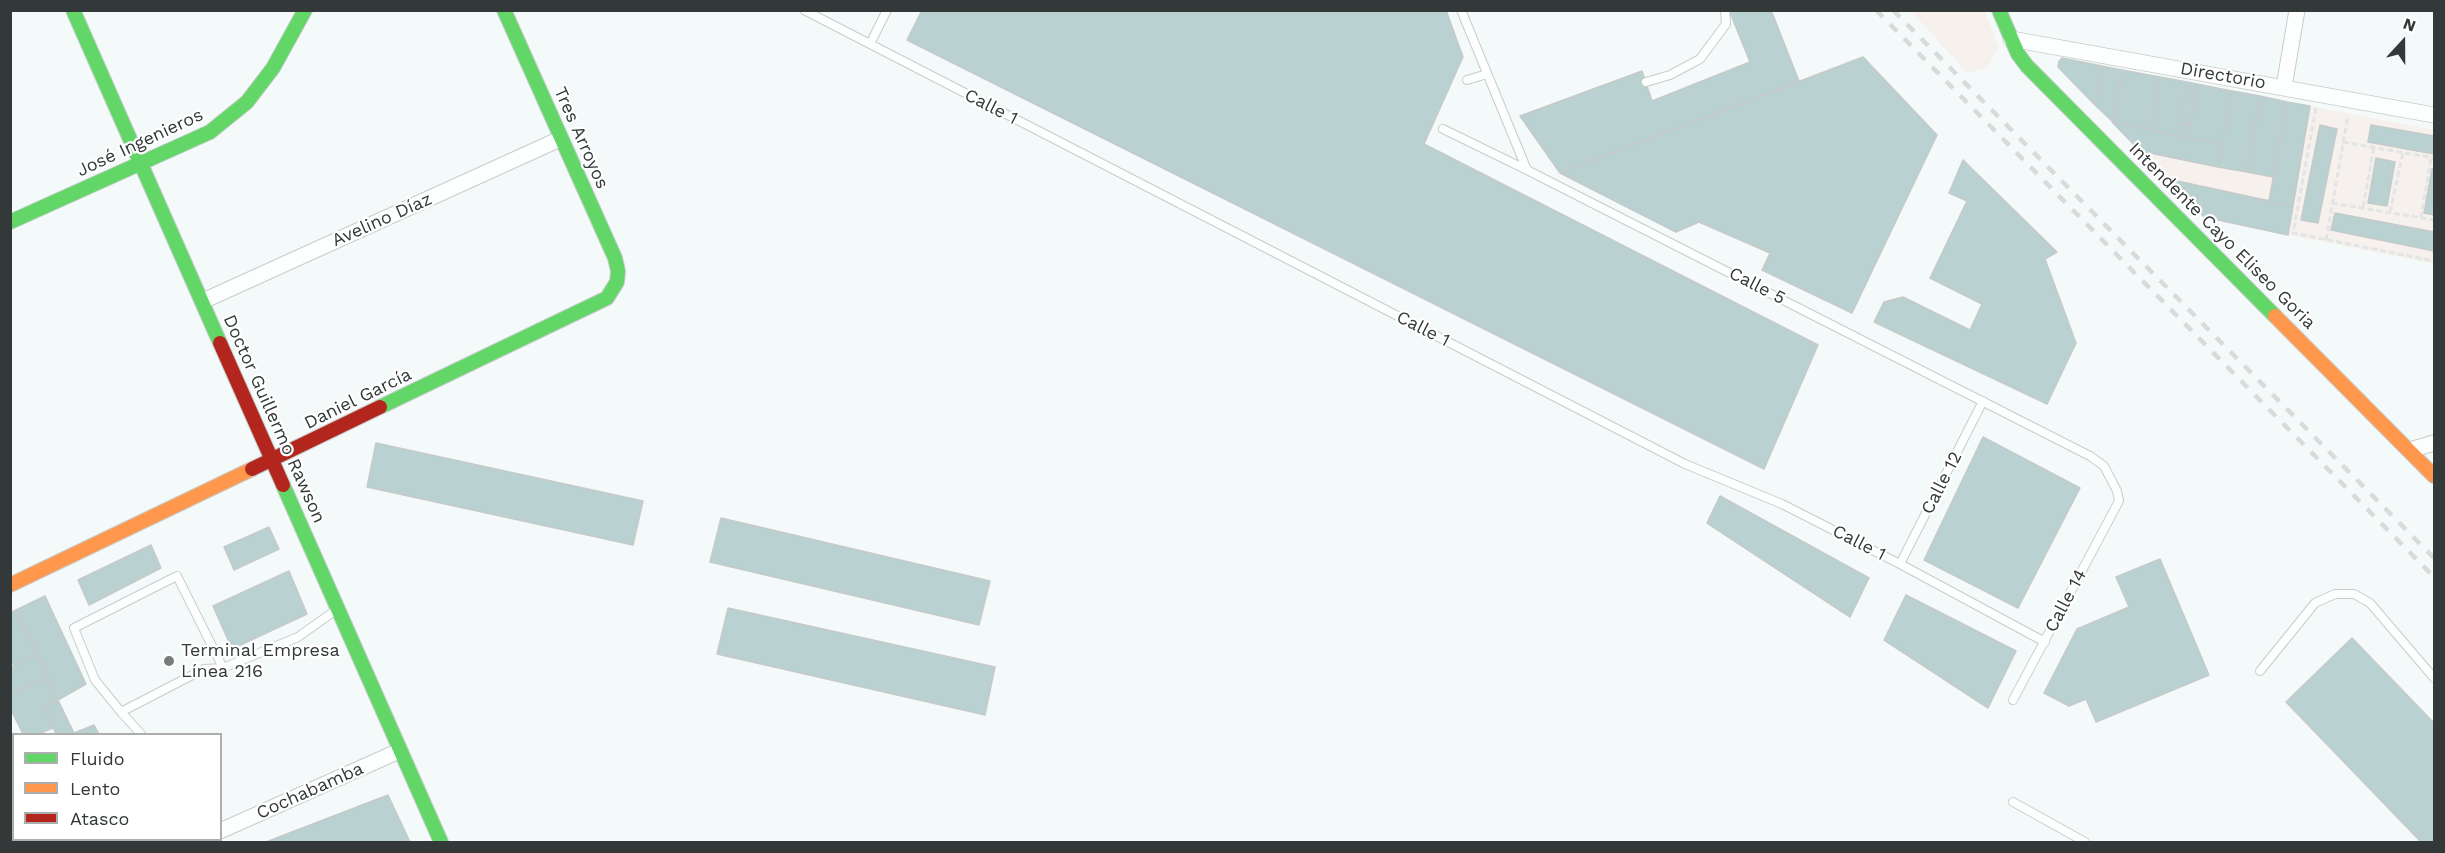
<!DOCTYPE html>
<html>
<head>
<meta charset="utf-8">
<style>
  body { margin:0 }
  #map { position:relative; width:2445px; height:853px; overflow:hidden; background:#f4fafa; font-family:"Work Sans",sans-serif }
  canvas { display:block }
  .frame { position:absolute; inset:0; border:12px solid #333838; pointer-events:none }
  .legend { position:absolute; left:12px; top:733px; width:210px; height:108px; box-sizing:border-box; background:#fff; border:2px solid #adafaf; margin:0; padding:8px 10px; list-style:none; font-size:18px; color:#333838 }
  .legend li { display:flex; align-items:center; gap:12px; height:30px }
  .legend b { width:30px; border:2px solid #adafaf }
  .north { position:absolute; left:2373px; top:12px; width:60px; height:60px; -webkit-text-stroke:4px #fff; paint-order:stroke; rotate:21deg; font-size:16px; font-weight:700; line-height:24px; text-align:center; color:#333838 }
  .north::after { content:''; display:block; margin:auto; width:21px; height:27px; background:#333838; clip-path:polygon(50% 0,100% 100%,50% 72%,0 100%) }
</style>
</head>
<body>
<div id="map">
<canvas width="2445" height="853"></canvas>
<div class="frame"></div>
<ul class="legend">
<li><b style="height:8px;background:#63d668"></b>Fluido</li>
<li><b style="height:8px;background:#ff974d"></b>Lento</li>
<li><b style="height:8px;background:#b3261e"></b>Atasco</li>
</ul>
<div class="north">N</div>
</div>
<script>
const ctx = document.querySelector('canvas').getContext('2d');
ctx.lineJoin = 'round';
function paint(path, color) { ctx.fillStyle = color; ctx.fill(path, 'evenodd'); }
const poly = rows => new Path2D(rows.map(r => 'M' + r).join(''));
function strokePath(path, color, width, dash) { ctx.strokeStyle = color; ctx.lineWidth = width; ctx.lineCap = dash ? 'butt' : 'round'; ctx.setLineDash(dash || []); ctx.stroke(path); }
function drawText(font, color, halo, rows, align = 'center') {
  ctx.font = font + ' "Work Sans",sans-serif'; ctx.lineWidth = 4.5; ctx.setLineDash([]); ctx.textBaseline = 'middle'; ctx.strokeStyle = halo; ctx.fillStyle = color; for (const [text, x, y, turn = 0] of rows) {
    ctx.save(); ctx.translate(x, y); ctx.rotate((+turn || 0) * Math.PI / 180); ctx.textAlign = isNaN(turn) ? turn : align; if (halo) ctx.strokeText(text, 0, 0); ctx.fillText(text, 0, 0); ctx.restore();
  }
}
const green = poly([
  [1911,11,1985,11,1999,48,1987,68,1967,73],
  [2310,106,2434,130,2434,136,2371,125,2368,142,2434,154,2434,169,2432,169,2424,213,2434,215,2434,232,2335,213,2331,230,2434,251,2434,264,2288,235],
  [2319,126,2337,129,2318,223,2301,219],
  [2376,158,2395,162,2387,206,2368,203],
  [2140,151,2273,177,2269,201,2168,179]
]);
const building = poly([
  [922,10,1446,10,1463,57,1424,144,1818,345,1764,469,907,40,922,10],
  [1729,10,1771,10,1799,81,1560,173,1520,116,1642,71,1652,101,1750,62,1729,10],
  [1863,57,1937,135,1852,313,1762,270,1770,253,1699,222,1676,232,1560,173,1863,57],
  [2062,58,2102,66,2095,105,2058,67,2059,61,2062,58],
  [2102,66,2122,70,2113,122,2095,105,2102,66],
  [2122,70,2160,77,2151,130,2113,122,2122,70],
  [2160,77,2187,82,2179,123,2190,125,2188,138,2151,130,2160,77],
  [2187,82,2197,84,2190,125,2179,123,2187,82],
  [2197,84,2232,91,2222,145,2188,138,2197,84],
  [2232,91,2260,96,2247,172,2218,167,2232,91],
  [2260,96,2287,102,2273,177,2247,172,2260,96],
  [2287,102,2310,106,2293,206,2269,201,2287,102],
  [2112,122,2222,145,2218,167,2140,151,2112,122],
  [2320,125,2337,129,2318,223,2301,220,2320,125],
  [2371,125,2434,136,2434,154,2368,142,2371,125],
  [2376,158,2395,162,2387,206,2368,203,2376,158],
  [1963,160,2057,252,2045,259,2076,343,2047,404,1874,322,1884,302,1903,297,1970,330,1982,304,1930,278,1967,201,1949,193,1963,160],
  [2432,169,2434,169,2434,215,2424,213,2432,169],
  [2168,179,2293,206,2288,235,2204,217,2168,179],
  [2335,213,2434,232,2434,251,2331,230,2335,213],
  [1983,437,2080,488,2018,608,1924,560,1983,437],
  [376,443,643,501,633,545,367,487,376,443],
  [1720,496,1869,578,1850,617,1707,523,1720,496],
  [721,518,990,581,979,625,710,562,721,518],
  [269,527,279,549,234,570,224,547,269,527],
  [151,545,161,568,89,605,78,580,151,545],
  [2160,559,2209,675,2096,722,2086,699,2069,706,2044,693,2077,629,2129,607,2116,577,2160,559],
  [289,571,307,614,232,649,213,606,289,571],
  [1906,595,2016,651,1988,708,1884,640,1906,595],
  [45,596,86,684,58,700,16,610,45,596],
  [728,608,995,667,985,715,717,654,728,608],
  [16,610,38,655,14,666,10,659,10,613,16,610],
  [2352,638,2434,723,2434,842,2421,842,2286,702,2352,638],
  [38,655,48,677,10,694,10,668,38,655],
  [48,677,58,700,44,706,53,728,38,734,23,734,10,708,10,694,48,677],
  [58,700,74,733,70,734,56,734,44,706,58,700],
  [94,725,99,734,70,734,74,733,94,725],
  [388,795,410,842,266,842,388,795],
  [124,840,147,840,147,841,125,842,124,840]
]);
const path = poly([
  [2316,108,2293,233,2434,261],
  [2343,142,2434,158],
  [2332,203,2434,220],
  [2363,207,2374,147],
  [2390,212,2403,152],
  [2421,218,2431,158],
  [2326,240,2348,116]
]);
const lane = poly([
  [804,10,1685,464,1782,504,1900,564,2045,642],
  [1461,10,1527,170,2090,456,2104,466,2117,491,2119,501,2013,700],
  [870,44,887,10],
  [1467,80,1487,74],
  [1646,82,1670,75,1700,59,1726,24,1725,10],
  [1443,129,1527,170],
  [1900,564,1983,401],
  [2260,671,2315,603,2335,594,2354,594,2370,603,2434,678],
  [121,712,95,680,74,628,177,576,223,668],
  [141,734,121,712,204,669,223,668,298,637,336,610],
  [2013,802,2085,842],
  [183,840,184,842]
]);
const street = poly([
  [2011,39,2434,115],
  [2284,87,2297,10],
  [203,301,560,139],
  [2410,450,2434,443],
  [10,745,14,752],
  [220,831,399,751],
  [53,840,54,842],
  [196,842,202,840]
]);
const fast = poly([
  [73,10,220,343],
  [1999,10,2018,54,2027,66,2275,316],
  [10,222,210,132,247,102,273,68,305,10],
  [380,407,607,298,617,282,618,271,615,258,504,10],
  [283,485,441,842]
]);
const slow = poly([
  [2275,316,2434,476],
  [10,585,252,469]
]);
const jam = poly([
  [220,343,283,485],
  [252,469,380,407]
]);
const rail = poly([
  [1876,10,2434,577],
  [1893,10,2434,558]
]);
const markers = [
  [169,661,6,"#777c7c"]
];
const streetNames = [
  ["Directorio",2223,76,10],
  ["Calle 1",991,107,27],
  ["Tres Arroyos",581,138,66],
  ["José Ingenieros",140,143,-25],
  ["Avelino Díaz",382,220,-24],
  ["Intendente Cayo Eliseo Goria",2222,236,45],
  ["Calle 5",1757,286,27],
  ["Calle 1",1423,329,27],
  ["Daniel García",358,399,-26],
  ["Doctor Guillermo Rawson",274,419,66],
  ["Calle 12",1942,483,-63],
  ["Calle 1",1859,543,27],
  ["Calle 14",2066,601,-62],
  ["Cochabamba",310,791,-24]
];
const poiNames = [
  ["Terminal Empresa",181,651],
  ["Línea 216",181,672]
];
paint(green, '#f7f1ed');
paint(building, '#b9d1d0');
strokePath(building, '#c5caca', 1.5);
strokePath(lane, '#c7cdcc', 10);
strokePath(street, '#c7cdcc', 17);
strokePath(fast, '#c7cdcc', 16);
strokePath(slow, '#c7cdcc', 16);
strokePath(jam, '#c7cdcc', 16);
strokePath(path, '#e2e5e5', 3, [6, 3]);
strokePath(lane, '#fdfefe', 8);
strokePath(street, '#fdfefe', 15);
strokePath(fast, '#63d668', 14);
strokePath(slow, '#ff974d', 14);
strokePath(jam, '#b3261e', 14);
strokePath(rail, '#d9dbdb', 4.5, [10, 10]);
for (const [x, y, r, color] of markers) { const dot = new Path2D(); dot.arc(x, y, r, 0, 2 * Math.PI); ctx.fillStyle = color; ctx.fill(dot); strokePath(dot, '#fff', 2); }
drawText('18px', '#333838', '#fff', streetNames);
drawText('18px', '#333838', '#fff', poiNames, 'left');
</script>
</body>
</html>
